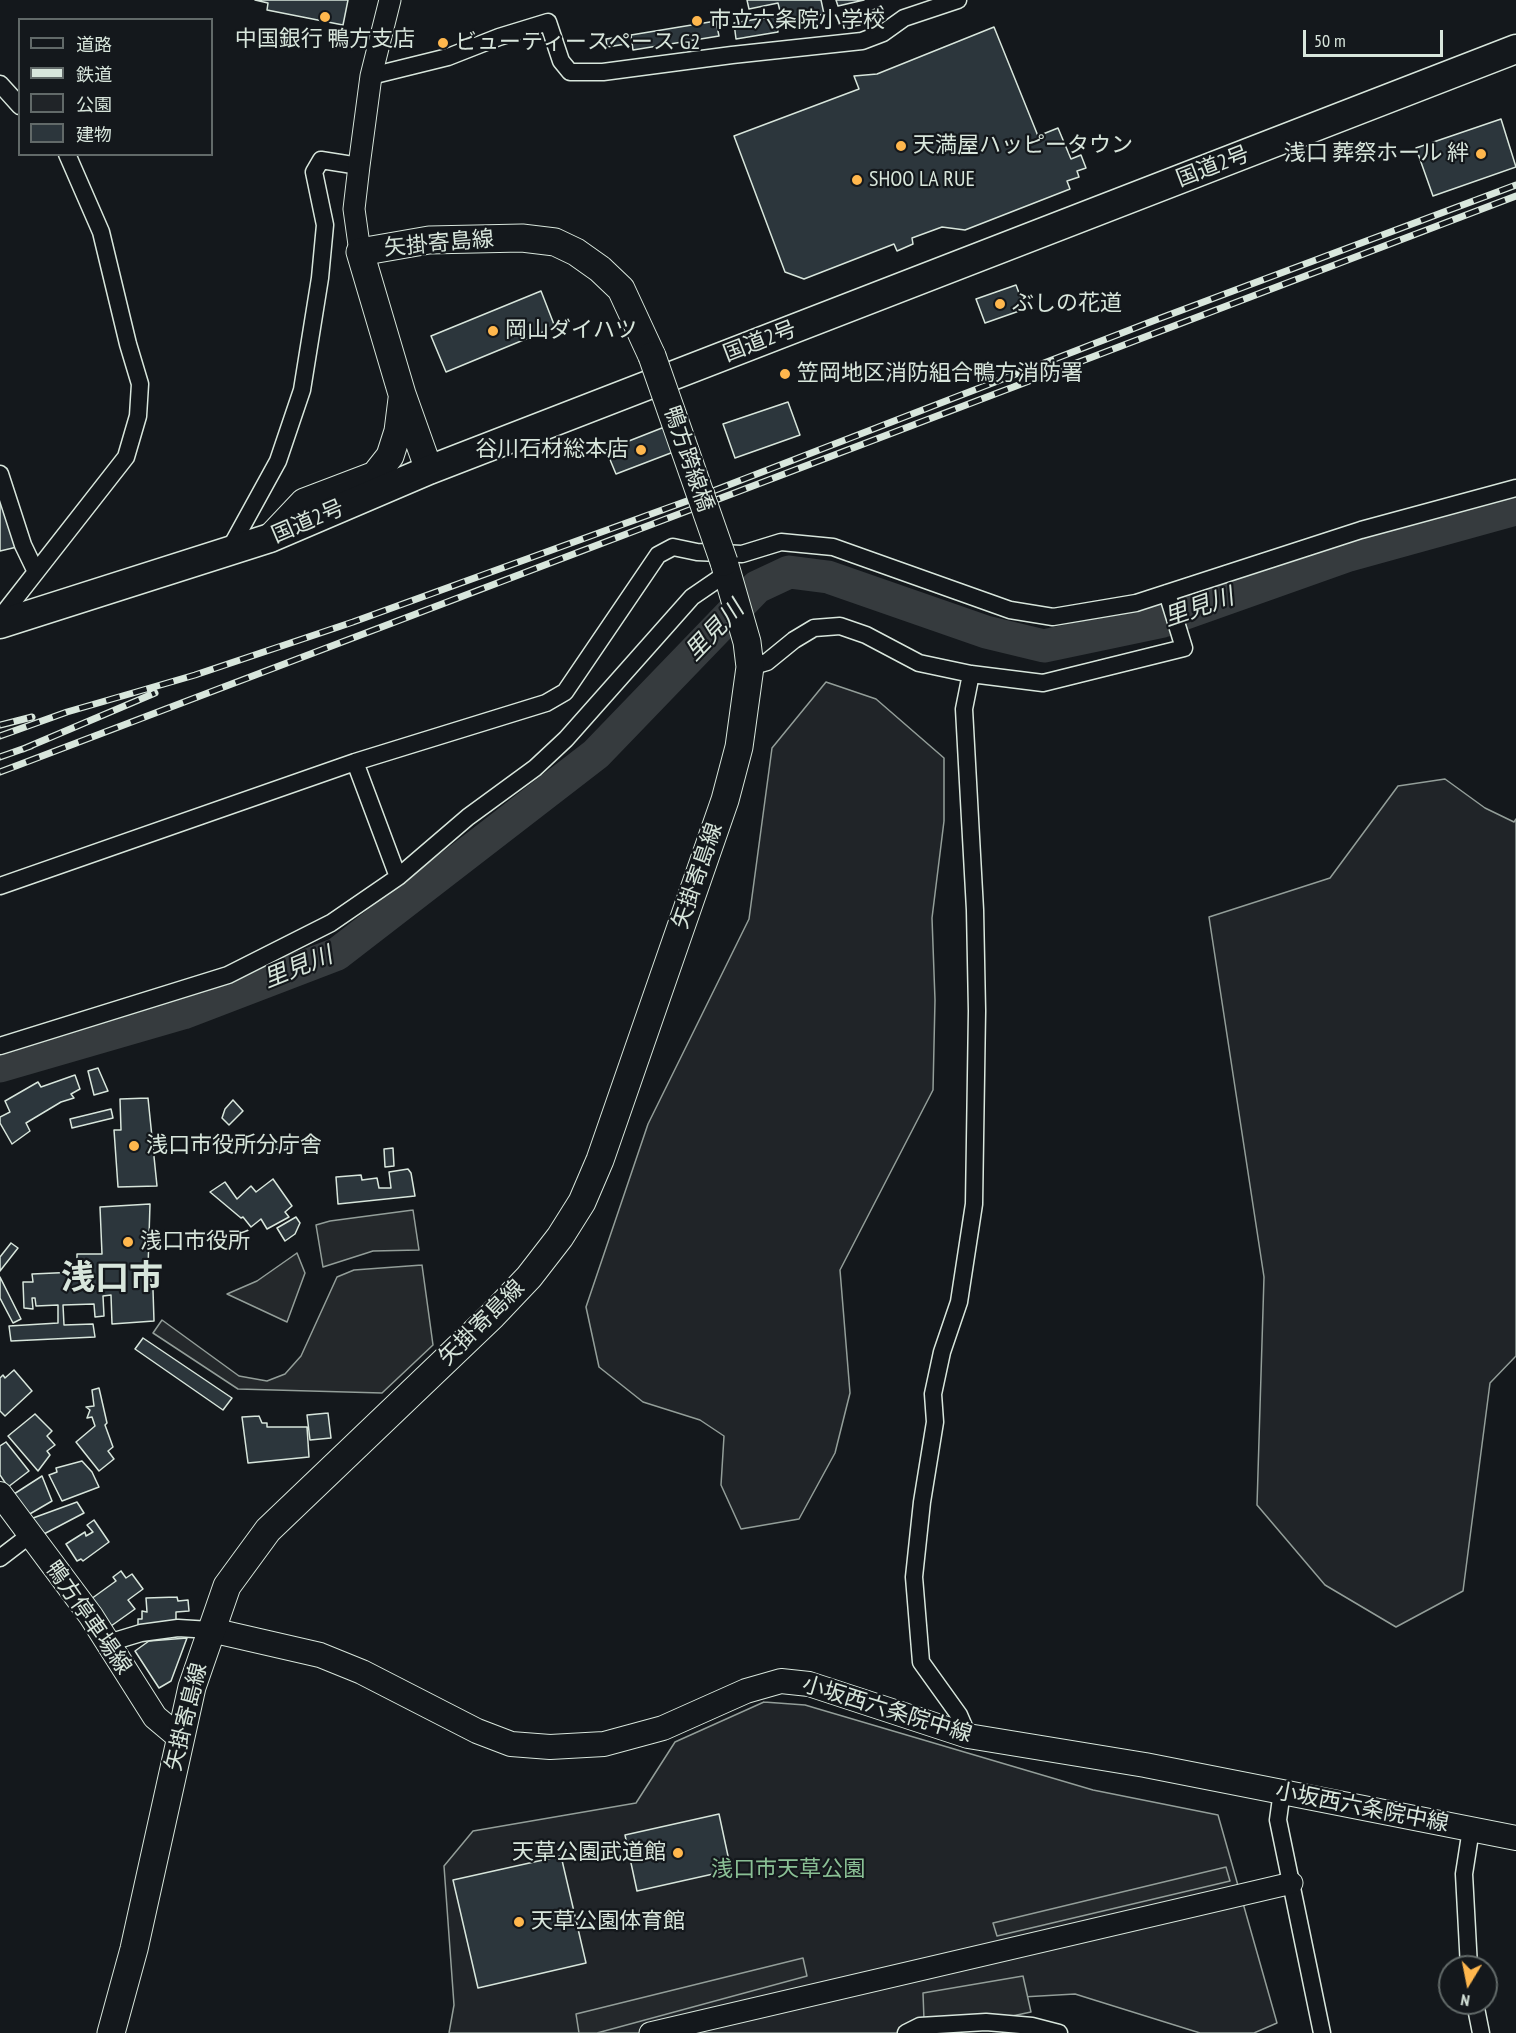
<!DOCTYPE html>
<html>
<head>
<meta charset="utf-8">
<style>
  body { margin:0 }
  #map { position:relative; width:1516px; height:2033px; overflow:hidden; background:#14181c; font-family:"PT Sans Narrow","Noto Sans JP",sans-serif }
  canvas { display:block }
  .legend { position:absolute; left:18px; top:18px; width:195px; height:138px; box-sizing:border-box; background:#14181c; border:2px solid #626a69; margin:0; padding:8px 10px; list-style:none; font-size:18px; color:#d8e6dc }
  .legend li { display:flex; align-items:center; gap:12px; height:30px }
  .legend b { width:30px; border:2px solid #626a69 }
  .north { position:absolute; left:1438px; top:1955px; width:60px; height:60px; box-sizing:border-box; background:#14181c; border:2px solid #626a69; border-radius:50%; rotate:190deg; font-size:16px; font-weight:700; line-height:24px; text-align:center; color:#d8e6dc }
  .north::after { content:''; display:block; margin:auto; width:21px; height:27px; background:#ffb74d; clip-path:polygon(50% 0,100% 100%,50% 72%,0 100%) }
  .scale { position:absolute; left:1303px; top:30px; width:140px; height:27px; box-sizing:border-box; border:3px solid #d8e6dc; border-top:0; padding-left:8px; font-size:18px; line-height:21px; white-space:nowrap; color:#d8e6dc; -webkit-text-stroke:4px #14181c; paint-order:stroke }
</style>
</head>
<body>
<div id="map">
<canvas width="1516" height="2033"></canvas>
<ul class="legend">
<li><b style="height:8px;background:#14181c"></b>道路</li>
<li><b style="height:8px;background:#d8e6dc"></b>鉄道</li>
<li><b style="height:16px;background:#202428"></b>公園</li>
<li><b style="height:16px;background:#2c363c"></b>建物</li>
</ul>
<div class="north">N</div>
<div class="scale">50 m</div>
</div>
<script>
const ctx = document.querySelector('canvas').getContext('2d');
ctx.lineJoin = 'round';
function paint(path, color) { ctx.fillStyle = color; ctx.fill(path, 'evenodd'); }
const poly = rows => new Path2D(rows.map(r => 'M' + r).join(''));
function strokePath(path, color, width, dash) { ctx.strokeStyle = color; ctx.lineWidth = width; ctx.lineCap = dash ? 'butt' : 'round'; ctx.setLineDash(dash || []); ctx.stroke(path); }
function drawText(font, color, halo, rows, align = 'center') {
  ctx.font = font + ' "PT Sans Narrow","Noto Sans JP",sans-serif'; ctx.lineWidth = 4.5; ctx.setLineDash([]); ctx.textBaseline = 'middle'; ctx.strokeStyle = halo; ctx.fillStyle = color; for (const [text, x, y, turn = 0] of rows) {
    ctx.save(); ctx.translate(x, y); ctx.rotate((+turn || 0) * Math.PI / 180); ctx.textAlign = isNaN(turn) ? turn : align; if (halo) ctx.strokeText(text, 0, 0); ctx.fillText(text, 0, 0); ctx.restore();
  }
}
const green = poly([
  [826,682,876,699,944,758,944,821,932,918,935,1000,933,1090,840,1270,850,1393,835,1453,799,1519,741,1529,721,1485,724,1436,700,1420,643,1402,599,1367,586,1307,648,1124,749,919,772,748,826,682],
  [1445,779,1485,808,1514,822,1516,819,1516,1356,1490,1383,1463,1591,1396,1627,1325,1585,1257,1505,1264,1277,1209,917,1330,878,1398,786,1445,779],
  [764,1702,805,1705,1093,1790,1218,1815,1277,2023,1254,2033,1200,2033,1075,1994,952,2001,932,2033,449,2033,454,2005,444,1866,473,1831,636,1803,675,1742,764,1702]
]);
const parking = poly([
  [413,1210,419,1250,373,1251,323,1267,316,1225,330,1221,413,1210],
  [297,1253,305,1273,287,1322,227,1294,257,1281,297,1253],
  [422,1265,433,1345,382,1393,238,1389,153,1333,162,1320,239,1376,267,1381,285,1374,301,1356,337,1277,354,1270,422,1265],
  [1226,1867,1230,1881,997,1936,993,1923,1226,1867],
  [803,1958,807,1976,597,2033,579,2033,576,2014,803,1958],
  [1023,1976,1031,2012,937,2032,924,2020,923,1993,1023,1976]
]);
const river = poly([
  [0,1066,183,1013,337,954,596,754,757,587,789,572,828,577,986,632,1044,646,1163,621,1349,555,1516,509]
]);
const building = poly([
  [255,0,348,0,343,25,267,10,268,3,255,0],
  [747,0,821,0,824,14,783,23,778,3,749,9,747,0],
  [836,0,864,0,838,6,836,0],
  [881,6,885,13,875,18,871,11,881,6],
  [858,14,860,25,844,28,842,17,858,14],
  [775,16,778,32,736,39,734,23,775,16],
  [716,21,719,36,633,50,631,35,716,21],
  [994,27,1038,136,1058,128,1071,159,1081,155,1086,168,1077,171,1079,177,1067,181,1070,189,965,230,942,227,912,238,913,244,897,251,894,244,804,279,785,272,734,136,859,89,854,76,877,74,994,27],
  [625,36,626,44,607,47,606,39,625,36],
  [1501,119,1516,167,1433,196,1416,148,1501,119],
  [1016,285,1025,309,985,323,976,299,1016,285],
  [541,291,555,327,446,372,431,336,541,291],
  [788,402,800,435,735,458,723,424,788,402],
  [667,426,676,451,616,474,606,450,667,426],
  [0,488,17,547,0,551,0,488],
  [98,1068,108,1091,94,1095,88,1071,98,1068],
  [75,1075,80,1089,71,1094,74,1098,61,1102,26,1123,30,1131,12,1144,0,1123,0,1117,10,1112,5,1101,38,1082,41,1087,75,1075],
  [148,1098,157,1186,118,1187,114,1130,121,1130,120,1099,148,1098],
  [233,1100,243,1111,229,1125,222,1118,225,1109,233,1100],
  [111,1109,113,1118,72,1128,70,1119,111,1109],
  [274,1142,288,1144,287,1150,273,1149,274,1142],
  [393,1148,394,1166,385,1167,384,1149,393,1148],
  [408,1169,411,1173,415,1196,338,1204,336,1177,361,1175,362,1180,377,1178,379,1188,391,1188,389,1172,408,1169],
  [273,1179,292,1206,285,1212,289,1217,267,1229,261,1219,251,1227,243,1217,241,1218,210,1192,225,1182,237,1199,251,1186,256,1192,273,1179],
  [150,1204,148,1268,153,1290,154,1321,112,1324,111,1295,103,1296,104,1316,95,1317,94,1304,63,1305,64,1325,93,1324,95,1337,11,1341,9,1326,58,1323,58,1305,36,1306,35,1298,32,1298,33,1309,24,1308,23,1282,33,1282,32,1274,77,1272,77,1254,102,1254,100,1207,150,1204],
  [296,1217,300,1223,295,1234,285,1241,277,1228,296,1217],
  [11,1243,18,1248,0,1271,0,1257,11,1243],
  [0,1277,21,1319,13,1323,0,1298,0,1277],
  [143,1338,232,1398,223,1410,135,1349,143,1338],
  [14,1370,32,1391,5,1416,0,1411,0,1378,3,1375,5,1378,14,1370],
  [99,1388,107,1423,105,1425,113,1447,108,1451,114,1459,99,1471,76,1442,95,1426,92,1417,87,1418,90,1410,86,1407,94,1406,92,1390,99,1388],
  [328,1413,331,1438,310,1440,307,1415,328,1413],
  [35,1414,52,1431,47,1436,55,1445,47,1451,50,1455,38,1471,8,1436,35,1414],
  [259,1416,262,1423,267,1423,267,1427,307,1427,309,1457,248,1463,242,1417,259,1416],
  [6,1442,29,1471,8,1487,0,1475,0,1446,6,1442],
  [82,1461,92,1472,99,1487,62,1501,49,1475,57,1472,56,1468,82,1461],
  [42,1476,52,1501,28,1515,14,1494,42,1476],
  [77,1502,84,1513,42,1535,33,1518,77,1502],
  [94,1520,109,1542,83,1561,81,1559,77,1561,66,1544,85,1532,86,1536,93,1532,87,1525,94,1520],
  [121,1571,126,1578,132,1574,143,1589,128,1600,135,1609,111,1626,91,1599,116,1581,113,1577,121,1571],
  [177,1597,178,1601,188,1600,189,1611,176,1612,176,1622,138,1626,138,1619,142,1619,142,1611,147,1612,146,1598,177,1597],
  [187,1638,171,1681,159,1688,135,1651,149,1641,187,1638],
  [719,1814,731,1870,637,1891,625,1835,719,1814],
  [561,1856,586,1963,478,1988,453,1880,561,1856]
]);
const minor = poly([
  [371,76,448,57,499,37,548,22,561,61,570,72,603,72,732,55,862,41,883,33,904,18,958,0],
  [0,84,20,106],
  [0,474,23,545,36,572],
  [228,552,278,461,302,390,320,278,325,225,314,172,321,160,359,166],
  [0,618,126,457,138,416,140,384,128,344,101,232,67,154],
  [750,667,767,662,794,640,814,628,840,626,866,635,919,663,971,674,1043,683,1184,648,1167,593],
  [355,762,398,877],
  [0,886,355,762,546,703,565,692,658,555,673,547,697,552,742,554,781,542,833,547,1010,610,1053,617,1136,603,1361,530,1516,488],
  [0,1046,228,975,331,923,398,877,468,817,535,768,566,739,692,597,727,573],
  [0,1558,30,1535],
  [108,1643,141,1633,178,1628,211,1630],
  [968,1736,959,1715,921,1662,914,1577,922,1502,935,1422,933,1394,942,1352,959,1302,974,1204,977,1011,975,910,964,709,971,674],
  [1282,1791,1278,1820,1322,2033],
  [1469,1967,1464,1874,1471,1829],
  [1475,2003,1481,2033],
  [906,2033,920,2026,986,2022,1032,2026,1059,2033]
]);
const tertiary = poly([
  [360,252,354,209,359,166,371,76,390,0],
  [650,2033,1292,1883]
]);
const secondary = poly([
  [0,1494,91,1616,155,1717,180,1738],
  [211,1630,320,1655,362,1672,477,1731,511,1744,550,1747,604,1744,663,1728,746,1691,781,1681,809,1684,968,1736,1145,1765,1516,1838]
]);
const primary = poly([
  [429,470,402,394,360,252,429,240,522,238,555,242,576,252,600,269,621,289,652,356],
  [270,538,304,502,375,475,390,456,398,431,402,399],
  [111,2033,134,1949,192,1687,227,1586,268,1530,492,1316,529,1277,560,1237,582,1202,600,1160,725,800,739,747,750,667,747,642,724,562]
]);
const trunk = poly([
  [0,624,270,538,429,470,1516,49]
]);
const rail = poly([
  [0,725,32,717],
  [0,736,67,712,195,675,353,622,687,501,1158,319,1516,185],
  [23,749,155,693],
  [0,757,31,746],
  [0,772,1516,196]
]);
const primaryBridge = poly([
  [652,356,724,562]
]);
const markers = [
  [325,17,6,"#ffb74d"],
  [697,21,6,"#ffb74d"],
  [443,43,6,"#ffb74d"],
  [901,146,6,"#ffb74d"],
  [1481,154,6,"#ffb74d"],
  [857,180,6,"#ffb74d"],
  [1000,304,6,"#ffb74d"],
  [493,331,6,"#ffb74d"],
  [785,374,6,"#ffb74d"],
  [641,450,6,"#ffb74d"],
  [134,1146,6,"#ffb74d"],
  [128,1242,6,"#ffb74d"],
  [678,1853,6,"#ffb74d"],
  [519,1922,6,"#ffb74d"]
];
const poiNames = [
  ["市立六条院小学校",709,21],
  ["中国銀行 鴨方支店",325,40,"center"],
  ["ビューティースペース G2",455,43],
  ["天満屋ハッピータウン",913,146],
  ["浅口 葬祭ホール 絆",1469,154,"right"],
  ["SHOO LA RUE",869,180],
  ["ぶしの花道",1012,304],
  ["岡山ダイハツ",505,331],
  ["笠岡地区消防組合鴨方消防署",797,374],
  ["谷川石材総本店",629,450,"right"],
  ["浅口市役所分庁舎",146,1146],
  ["浅口市役所",140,1242],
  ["天草公園武道館",666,1853,"right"],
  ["天草公園体育館",531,1922]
];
const streetNames = [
  ["国道2号",1213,167,-21],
  ["矢掛寄島線",439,244,-5],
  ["国道2号",760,342,-21],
  ["鴨方跨線橋",688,459,71],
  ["国道2号",308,522,-23],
  ["矢掛寄島線",698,876,-71],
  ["矢掛寄島線",482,1323,-45],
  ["鴨方停車場線",88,1618,55],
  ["小坂西六条院中線",887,1710,17],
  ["矢掛寄島線",187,1717,-76],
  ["小坂西六条院中線",1362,1808,11]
];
const parkNames = [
  ["浅口市天草公園",788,1870]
];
const waterNames = [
  ["里見川",1199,608,-19],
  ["里見川",715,631,-46],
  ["里見川",298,968,-22]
];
const townNames = [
  ["浅口市",112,1279]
];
paint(green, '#202428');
strokePath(green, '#939e99', 1.5);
paint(parking, '#24282b');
strokePath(parking, '#939e99', 1.5);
strokePath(river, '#363b3e', 33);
paint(building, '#2c363c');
strokePath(building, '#d8e6dc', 1.5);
strokePath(minor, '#d8e6dc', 19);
strokePath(tertiary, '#d8e6dc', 23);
strokePath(secondary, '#d8e6dc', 26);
strokePath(primary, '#d8e6dc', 29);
strokePath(trunk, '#d8e6dc', 31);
strokePath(minor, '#14181c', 16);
strokePath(tertiary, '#14181c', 21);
strokePath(secondary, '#14181c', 24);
strokePath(primary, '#14181c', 27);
strokePath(trunk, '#14181c', 28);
strokePath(rail, '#d8e6dc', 7);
strokePath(rail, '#14181c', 4.5, [14]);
strokePath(primaryBridge, '#d8e6dc', 29, []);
strokePath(primaryBridge, '#14181c', 27);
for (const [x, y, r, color] of markers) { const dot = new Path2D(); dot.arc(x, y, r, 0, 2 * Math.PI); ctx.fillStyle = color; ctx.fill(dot); strokePath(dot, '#14181c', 2); }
drawText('22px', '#d8e6dc', '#14181c', poiNames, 'left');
drawText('22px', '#d8e6dc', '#14181c', streetNames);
drawText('22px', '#8ac095', '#14181c', parkNames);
drawText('italic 24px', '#d8e6dc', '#14181c', waterNames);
drawText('bold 34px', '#d8e6dc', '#14181c', townNames);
</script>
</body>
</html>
